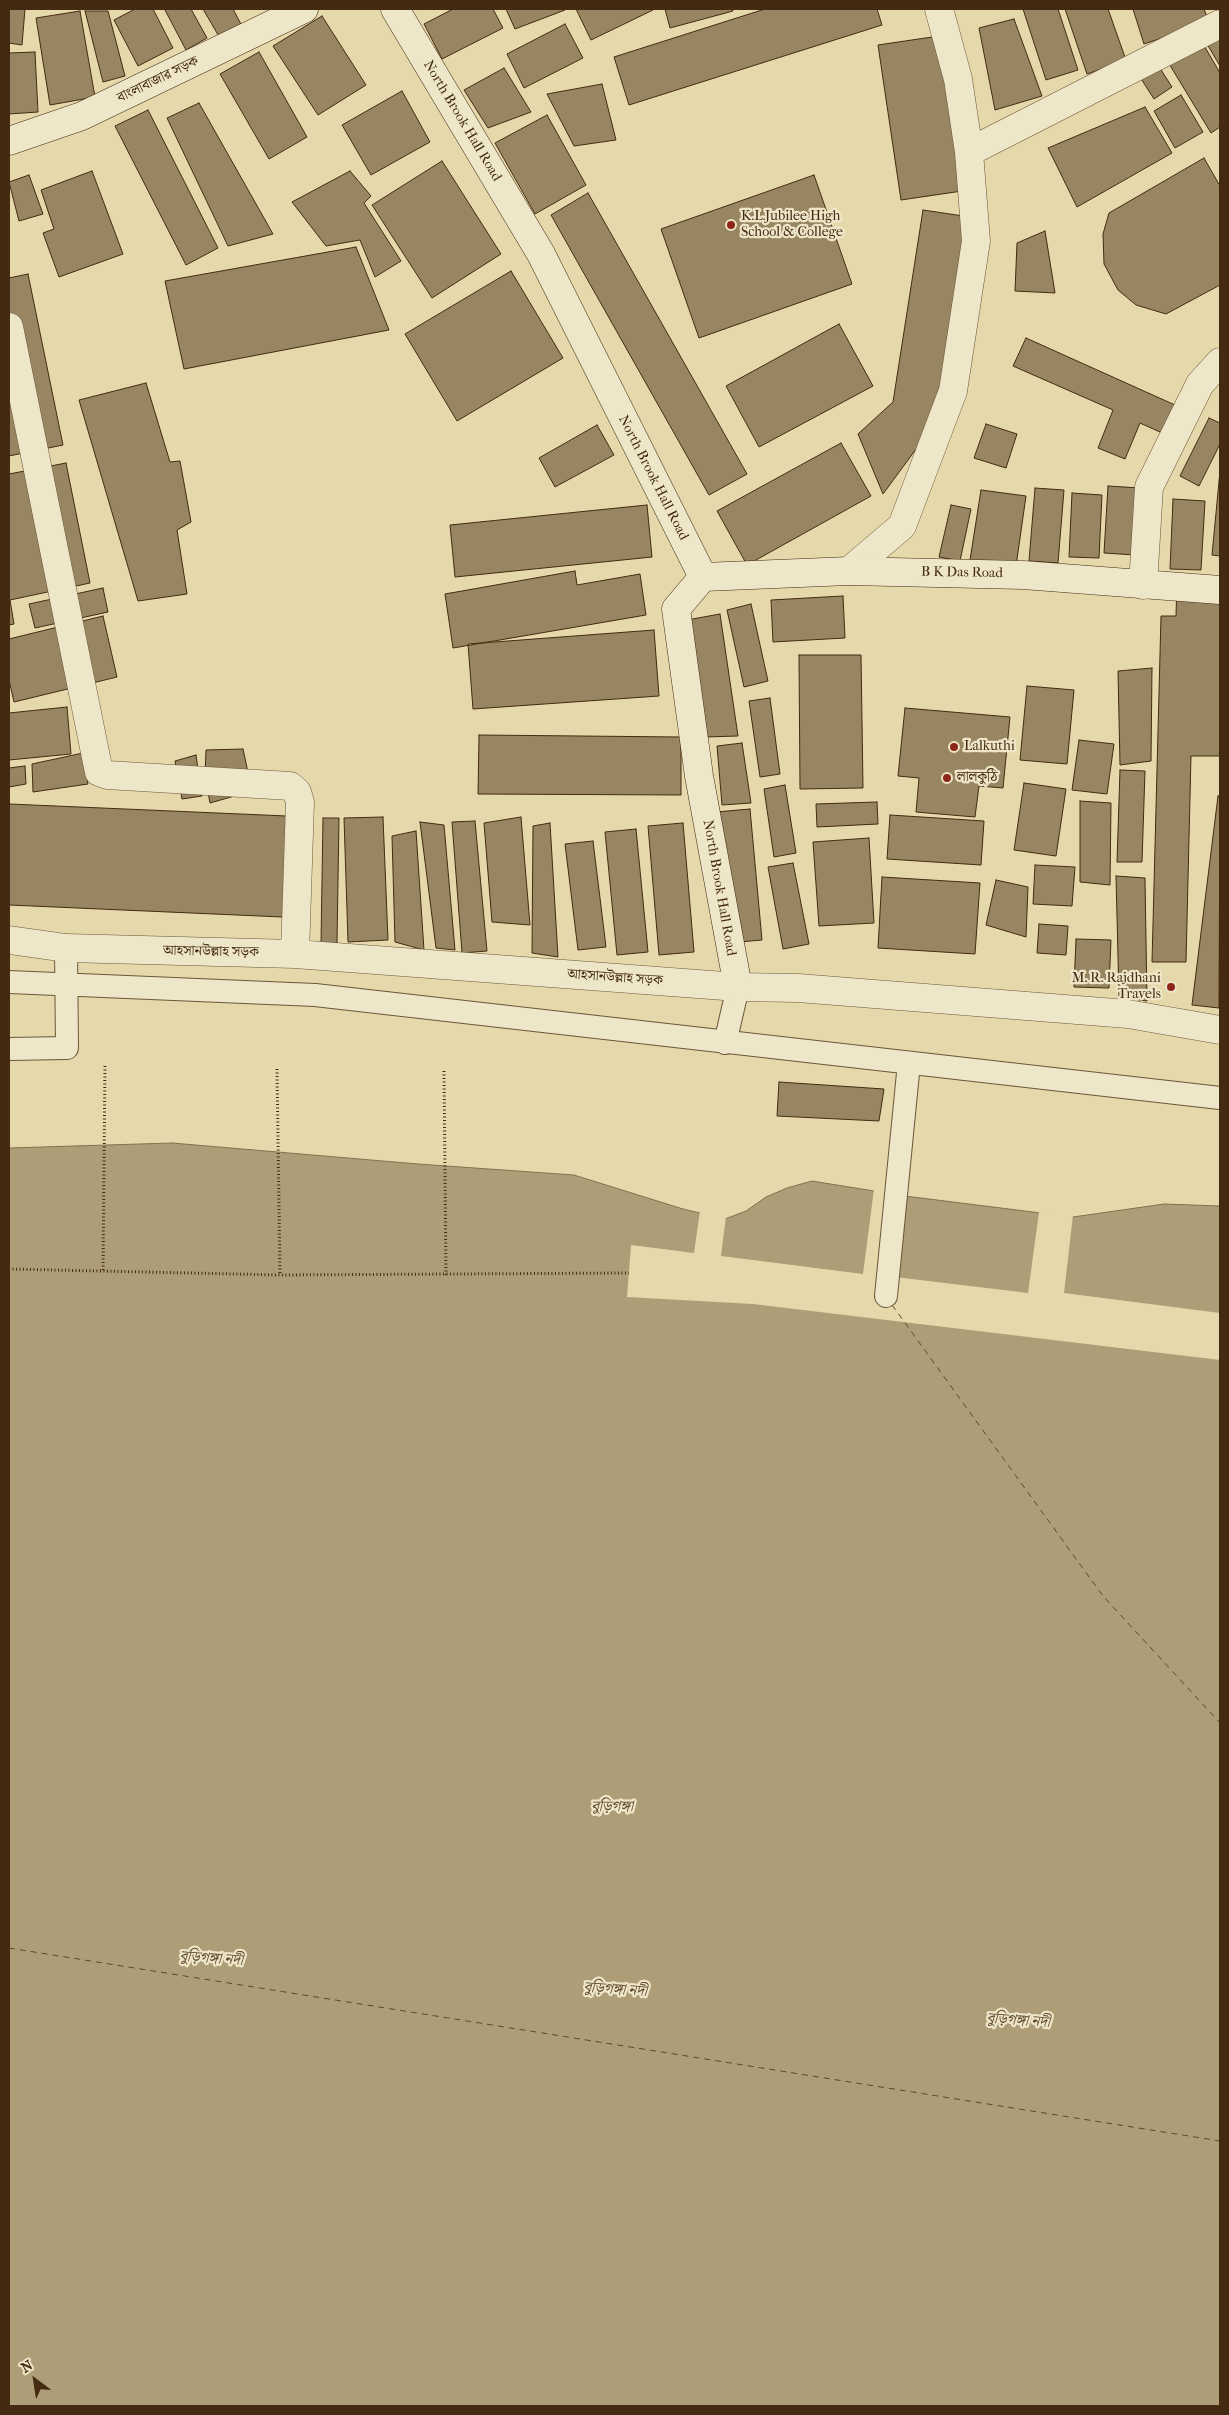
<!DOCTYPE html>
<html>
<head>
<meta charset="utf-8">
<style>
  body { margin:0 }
  #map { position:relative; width:1229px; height:2415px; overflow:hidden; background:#e5d9ab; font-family:"IM FELL French Canon",serif }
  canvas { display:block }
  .frame { position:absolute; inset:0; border:10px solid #442a11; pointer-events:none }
  .north { position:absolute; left:10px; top:2355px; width:50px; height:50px; -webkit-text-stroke:4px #eee6c8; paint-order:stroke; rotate:329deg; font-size:14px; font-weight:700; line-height:20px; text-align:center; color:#442a11 }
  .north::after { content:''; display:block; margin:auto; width:18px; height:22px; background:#442a11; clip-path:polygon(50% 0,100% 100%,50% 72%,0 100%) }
</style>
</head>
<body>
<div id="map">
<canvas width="1229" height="2415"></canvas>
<div class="frame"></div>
<div class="north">N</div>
</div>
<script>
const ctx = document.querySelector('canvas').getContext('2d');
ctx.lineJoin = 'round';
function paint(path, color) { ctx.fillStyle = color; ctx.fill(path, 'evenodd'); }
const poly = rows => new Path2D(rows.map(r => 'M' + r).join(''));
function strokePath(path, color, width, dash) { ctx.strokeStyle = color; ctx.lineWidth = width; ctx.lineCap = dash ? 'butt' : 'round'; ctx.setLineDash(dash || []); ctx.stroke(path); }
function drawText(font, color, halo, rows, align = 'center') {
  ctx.font = font + ' "IM FELL French Canon","Noto Serif Bengali",serif'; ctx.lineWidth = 4.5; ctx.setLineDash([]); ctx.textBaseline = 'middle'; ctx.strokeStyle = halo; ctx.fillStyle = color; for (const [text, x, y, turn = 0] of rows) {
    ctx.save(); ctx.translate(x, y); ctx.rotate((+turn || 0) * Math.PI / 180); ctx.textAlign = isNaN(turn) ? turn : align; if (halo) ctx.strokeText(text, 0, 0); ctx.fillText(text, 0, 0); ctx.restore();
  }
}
const water = poly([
  [172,1143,418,1164,574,1175,683,1209,725,1219,746,1211,766,1197,787,1188,812,1181,905,1196,1073,1217,1164,1204,1220,1206,1220,2406,9,2406,9,1148,172,1143]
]);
const pier = poly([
  [874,1189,906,1194,895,1277,1028,1293,1039,1212,1073,1215,1064,1293,1220,1313,1220,1360,753,1304,627,1297,631,1245,694,1253,700,1211,726,1216,721,1256,863,1274]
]);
const ferry = poly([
  [892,1305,1103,1596,1220,1723],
  [9,1948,1220,2141]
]);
const building = poly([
  [9,9,25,9,22,45,9,43,9,9],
  [135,9,153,9,173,48,138,66,114,20,135,9],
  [167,9,191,9,207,38,186,50,165,10,167,9],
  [203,9,233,9,243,28,221,40,203,9],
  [453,9,493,9,503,28,442,59,424,24,453,9],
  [506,9,564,9,565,10,515,29,506,9],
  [576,9,652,9,653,10,591,40,576,9],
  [665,9,732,9,733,11,670,28,665,9],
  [765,9,877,9,882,25,629,105,614,57,765,9],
  [1023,9,1058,9,1078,70,1046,80,1023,9],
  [1065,9,1108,9,1126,60,1087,74,1065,9],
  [1133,9,1204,9,1209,22,1144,44,1133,9],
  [80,11,95,97,50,105,36,18,80,11],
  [85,11,108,11,125,76,103,82,85,11],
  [322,16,366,85,318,115,273,46,322,16],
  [1014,19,1042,96,995,110,979,28,1014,19],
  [565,24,583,58,524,88,507,54,565,24],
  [939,36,962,191,901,200,878,45,939,36],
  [1220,36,1220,66,1207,44,1220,36],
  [1202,42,1220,73,1220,127,1211,133,1168,62,1202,42],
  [35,52,38,112,9,114,9,53,35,52],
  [259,52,307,137,269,159,220,74,259,52],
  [1156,62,1172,87,1154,99,1138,74,1156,62],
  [504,68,531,112,488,128,464,90,504,68],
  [602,84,616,140,574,146,547,94,602,84],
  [402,91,430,142,371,175,342,125,402,91],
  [1181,95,1203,132,1175,148,1154,111,1181,95],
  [199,103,273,234,228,246,167,118,199,103],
  [1145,107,1172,153,1077,207,1048,148,1145,107],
  [148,110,218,248,186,265,115,126,148,110],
  [547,115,586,185,535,214,495,143,547,115],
  [1204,158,1220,186,1220,285,1166,314,1136,305,1118,290,1104,264,1103,234,1109,213,1204,158],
  [442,161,501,254,432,298,372,205,442,161],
  [92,171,123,254,59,277,43,233,54,229,41,190,92,171],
  [350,171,371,196,364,203,401,261,375,277,360,240,326,246,292,202,350,171],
  [29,175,43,214,19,221,9,182,29,175],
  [814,175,852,284,699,338,661,229,814,175],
  [588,193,747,474,709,495,551,215,588,193],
  [923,210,970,217,939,418,883,494,858,434,893,402,923,210],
  [1045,231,1055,293,1015,291,1017,243,1045,231],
  [356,247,389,330,184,369,165,281,356,247],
  [511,271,563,358,457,421,405,334,511,271],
  [28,274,63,445,9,456,9,278,28,274],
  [839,324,873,386,759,447,726,386,839,324],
  [1026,338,1195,414,1182,442,1140,423,1125,459,1098,448,1113,410,1013,366,1026,338],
  [146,383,170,462,180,461,191,522,177,530,187,594,138,601,79,400,146,383],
  [1209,418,1220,423,1220,444,1199,486,1180,476,1209,418],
  [986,424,1017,434,1006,468,974,458,986,424],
  [597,425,614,455,555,487,539,458,597,425],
  [841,443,871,496,747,565,717,511,841,443],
  [66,463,90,583,10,600,14,624,9,625,9,474,66,463],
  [1220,471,1220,556,1212,555,1220,471],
  [1108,486,1140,488,1135,555,1104,553,1108,486],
  [1035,488,1064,490,1058,563,1029,561,1035,488],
  [981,490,1026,496,1016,566,970,560,981,490],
  [1072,493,1102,495,1099,558,1069,557,1072,493],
  [1173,499,1205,501,1201,570,1170,569,1173,499],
  [647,505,652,557,455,577,450,525,647,505],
  [951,505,971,509,960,561,939,557,951,505],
  [575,571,577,585,640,574,646,615,453,648,445,594,575,571],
  [1177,581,1220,582,1220,756,1191,756,1186,962,1152,962,1161,616,1176,616,1177,581],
  [103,588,108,612,35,628,29,604,103,588],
  [843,596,845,638,773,642,771,600,843,596],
  [751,604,768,681,744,687,727,610,751,604],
  [720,614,738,736,705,737,687,620,720,614],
  [103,616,117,677,14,702,9,680,9,639,103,616],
  [654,630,659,696,473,709,468,644,654,630],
  [799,655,861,655,863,788,800,789,799,655],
  [1152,668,1151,761,1120,765,1118,671,1152,668],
  [1027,686,1074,690,1067,764,1020,760,1027,686],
  [770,698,780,774,760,777,749,701,770,698],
  [67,707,71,754,9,760,9,713,67,707],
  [905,708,1010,717,1003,788,979,786,975,817,916,812,919,778,898,776,905,708],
  [479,735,681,737,681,795,478,794,479,735],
  [1079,740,1114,744,1107,794,1072,790,1079,740],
  [742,743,751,803,722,805,717,746,742,743],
  [243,749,252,791,210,803,205,776,206,750,243,749],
  [83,753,88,784,33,792,32,764,83,753],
  [196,755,202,796,182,799,175,761,196,755],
  [25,766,26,784,9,787,9,768,25,766],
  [1120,770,1145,771,1142,862,1117,862,1120,770],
  [1024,783,1066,789,1056,856,1014,850,1024,783],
  [785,785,796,853,774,857,764,789,785,785],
  [1218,796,1220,796,1219,1008,1192,1005,1218,796],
  [1080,801,1111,803,1110,885,1080,882,1080,801],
  [877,802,878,824,817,827,816,804,877,802],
  [9,804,310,817,305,918,9,905,9,804],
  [750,809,762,940,728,943,716,812,750,809],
  [890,815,984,821,981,865,887,859,890,815],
  [383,817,388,940,348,942,344,818,383,817],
  [521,817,530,925,492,922,484,823,521,817],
  [323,818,339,818,337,943,321,943,323,818],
  [475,821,487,951,462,953,452,822,475,821],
  [420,822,444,825,455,950,436,948,420,822],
  [550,823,558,957,532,953,533,826,550,823],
  [683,823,694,952,659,955,648,826,683,823],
  [636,829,648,952,617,955,605,832,636,829],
  [416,831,424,950,395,942,392,836,416,831],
  [869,838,874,923,819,926,813,842,869,838],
  [593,841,606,947,578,950,565,844,593,841],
  [793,863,809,944,783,949,768,867,793,863],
  [1035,865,1075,867,1072,906,1033,904,1035,865],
  [1116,876,1145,878,1147,1001,1119,997,1116,876],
  [882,877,980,883,975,954,878,948,882,877],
  [996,880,1028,887,1026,937,986,925,996,880],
  [1039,924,1068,926,1066,955,1037,953,1039,924],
  [1076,939,1111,940,1109,988,1074,987,1076,939],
  [779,1082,884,1089,879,1121,777,1116,779,1082]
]);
const path = poly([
  [277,1069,280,1275],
  [444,1071,446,1275],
  [9,1269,280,1275,629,1273],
  [103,1270,105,1064]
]);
const lane = poly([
  [9,982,315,995,1220,1098],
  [725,1043,738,987],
  [9,1049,67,1048,66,948],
  [886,1296,909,1063]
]);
const street = poly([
  [969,152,1220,24],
  [9,327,99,772,107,775,290,786,297,792,300,802,295,954],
  [849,571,902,526,953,391,976,241,969,152,958,79,939,9],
  [1143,585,1149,487,1200,384,1220,362],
  [9,940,66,948,295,954,738,987,798,988,1128,1014,1220,1030]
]);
const secondary = poly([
  [395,9,541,254,703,577],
  [9,141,82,116,304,9],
  [703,577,849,571,1023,575,1220,590],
  [703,577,676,609,699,776,738,987]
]);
const markers = [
  [731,225,5,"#8f2418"],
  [954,747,5,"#8f2418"],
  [947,778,5,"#8f2418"],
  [1171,987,5,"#8f2418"]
];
const streetNames = [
  ["বাংলাবাজার সড়ক",158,80,-26],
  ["North Brook Hall Road",462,121,59],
  ["North Brook Hall Road",653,478,63],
  ["B K Das Road",962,573,1],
  ["North Brook Hall Road",719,888,80],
  ["আহসানউল্লাহ সড়ক",211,952,1],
  ["আহসানউল্লাহ সড়ক",615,978,4]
];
const poiNames = [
  ["K.L.Jubilee High",741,217],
  ["School & College",741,233],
  ["Lalkuthi",964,747],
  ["লালকুঠি",957,778],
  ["M. R. Rajdhani",1161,979,"right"],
  ["Travels",1161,995,"right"]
];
const waterNames = [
  ["বুড়িগঙ্গা",612,1807],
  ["বুড়িগঙ্গা নদী",211,1959,4],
  ["বুড়িগঙ্গা নদী",615,1990,4],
  ["বুড়িগঙ্গা নদী",1018,2021,4]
];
paint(water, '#ae9e77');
strokePath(water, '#84704e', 1);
paint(pier, '#e5d9ab');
strokePath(ferry, '#5e472a', 1, [6, 5]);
paint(building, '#988561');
strokePath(building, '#442a11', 1);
strokePath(lane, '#6c5638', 24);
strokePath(street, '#6c5638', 29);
strokePath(secondary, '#442a11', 29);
strokePath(path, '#442a11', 3, [1, 2.5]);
strokePath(lane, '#eee6c8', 22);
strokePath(street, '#eee6c8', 28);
strokePath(secondary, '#eee6c8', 28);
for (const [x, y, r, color] of markers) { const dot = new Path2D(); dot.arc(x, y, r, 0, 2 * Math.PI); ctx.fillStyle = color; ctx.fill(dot); strokePath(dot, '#eee6c8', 2); }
drawText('14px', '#442a11', '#eee6c8', streetNames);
drawText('14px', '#442a11', '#eee6c8', poiNames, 'left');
drawText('italic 15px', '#5e472a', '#eee6c8', waterNames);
</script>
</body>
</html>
